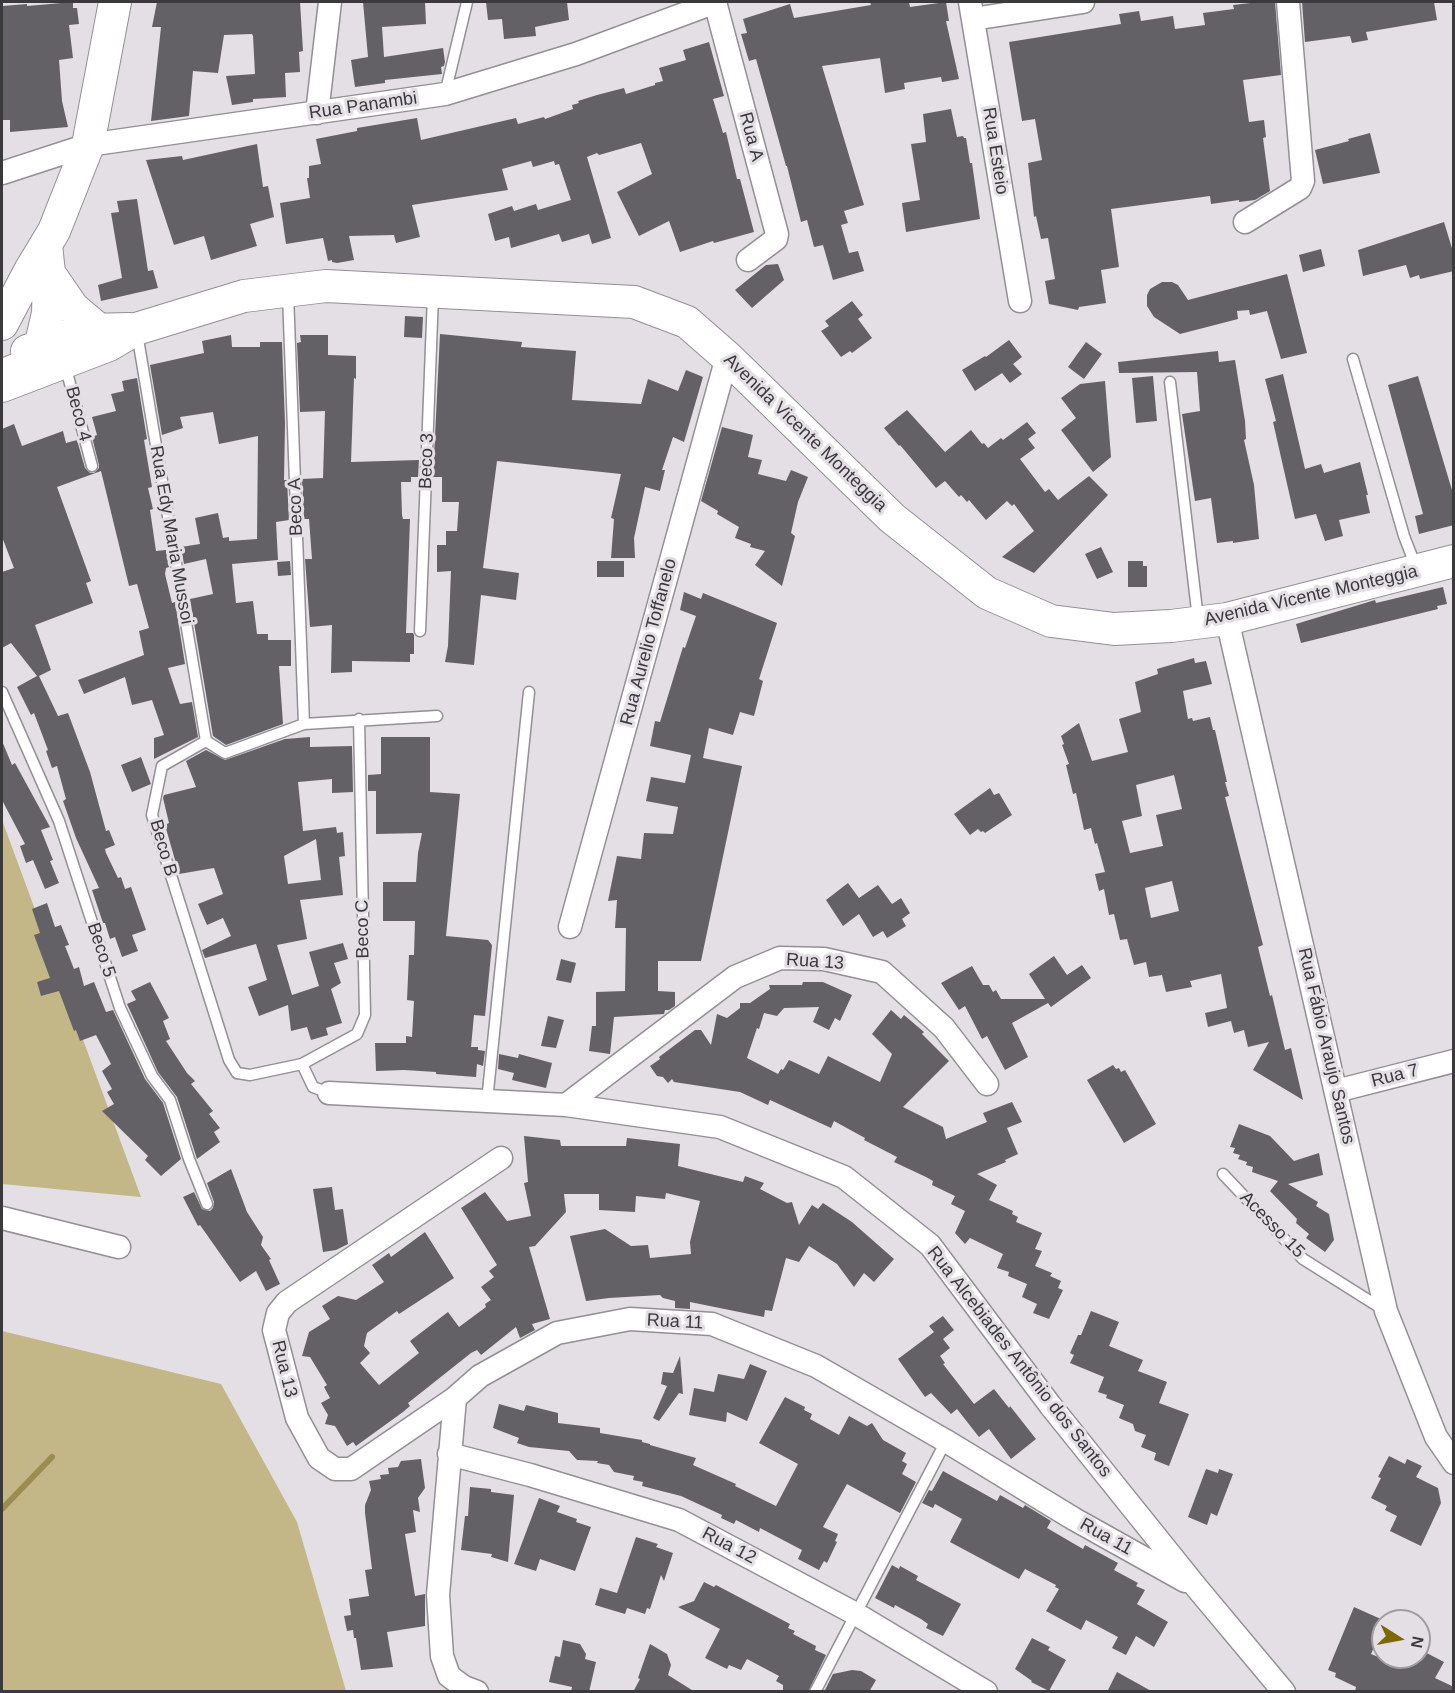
<!DOCTYPE html>
<html>
<head>
<meta charset="utf-8">
<style>
  body { margin:0 }
  #map { position:relative; width:1455px; height:1693px; overflow:hidden; background:#e3dfe5; font-family:Arial,sans-serif }
  canvas { display:block }
  .frame { position:absolute; inset:0; border:3px solid #3a393b; pointer-events:none }
  .north { position:absolute; left:1371px; top:1609px; width:60px; height:60px; box-sizing:border-box; background:#e3dfe5; border:2px solid #9f9da1; border-radius:50%; rotate:101deg; font-size:16px; font-weight:700; line-height:24px; text-align:center; color:#3a393b }
  .north::after { content:''; display:block; margin:auto; width:21px; height:27px; background:#7d6900; clip-path:polygon(50% 0,100% 100%,50% 72%,0 100%) }
</style>
</head>
<body>
<div id="map">
<canvas width="1455" height="1693"></canvas>
<div class="frame"></div>
<div class="north">N</div>
</div>
<script>
const ctx = document.querySelector('canvas').getContext('2d');
ctx.lineJoin = 'round';
function paint(path, color) { ctx.fillStyle = color; ctx.fill(path, 'evenodd'); }
const poly = rows => new Path2D(rows.map(r => 'M' + r).join(''));
function strokePath(path, color, width, dash) { ctx.strokeStyle = color; ctx.lineWidth = width; ctx.lineCap = dash ? 'butt' : 'round'; ctx.setLineDash(dash || []); ctx.stroke(path); }
function drawText(font, color, halo, rows, align = 'center') {
  ctx.font = font + ' Arial,sans-serif'; ctx.lineWidth = 6; ctx.setLineDash([]); ctx.textBaseline = 'middle'; ctx.strokeStyle = halo; ctx.fillStyle = color; for (const [text, x, y, turn = 0] of rows) {
    ctx.save(); ctx.translate(x, y); ctx.rotate((+turn || 0) * Math.PI / 180); ctx.textAlign = isNaN(turn) ? turn : align; if (halo) ctx.strokeText(text, 0, 0); ctx.fillText(text, 0, 0); ctx.restore();
  }
}
const green = poly([
  [2,820,141,1197,2,1184],
  [2,1331,221,1384,297,1522,346,1691,2,1691]
]);
const stream = poly([
  [2,1509,52,1457]
]);
const building = poly([
  [73,2,73,8,77,8,79,24,69,25,73,58,59,60,62,101,68,127,10,132,10,120,2,120,2,6,27,4,27,6],
  [157,2,300,2,303,51,299,52,300,72,285,73,286,97,253,99,253,102,232,105,226,76,255,74,253,36,252,34,224,35,218,73,193,71,189,116,151,121,161,27,152,27],
  [363,2,425,2,426,24,382,27,384,57,443,48,445,62,444,66,441,67,442,74,385,80,385,83,355,87,351,60,368,57],
  [486,2,567,2,569,20,535,27,536,36,504,39,502,19,488,20],
  [870,2,909,2,910,7,946,2,949,21,946,21,959,79,942,82,941,77,904,83,905,89,885,93,880,58,822,66,864,205,844,211,848,223,841,225,849,253,858,251,864,271,833,280,823,245,814,247,807,220,801,222,787,166,786,166,756,59,749,61,741,34,747,33,743,19,790,4,794,18,871,5],
  [1259,2,1275,2,1281,75,1243,80,1249,122,1264,120,1266,137,1263,138,1270,191,1255,200,1239,202,1239,200,1211,204,1210,196,1111,209,1119,267,1101,270,1106,303,1079,307,1078,310,1049,304,1045,281,1055,279,1048,238,1041,239,1036,216,1034,217,1028,163,1042,160,1035,119,1022,121,1009,42,1121,24,1119,14,1139,11,1141,21,1173,16,1175,29,1205,25,1203,13,1234,9,1233,5],
  [1302,2,1434,2,1437,20,1366,32,1368,40,1352,43,1350,36,1305,42],
  [709,42,724,96,713,99,723,133,726,132,737,179,740,179,754,232,714,243,713,241,680,252,669,221,639,236,617,192,652,174,641,143,599,155,597,153,587,157,611,238,592,244,589,234,562,242,559,234,511,248,509,237,495,241,488,214,512,206,514,211,536,204,538,210,571,200,559,164,555,165,554,161,533,167,531,161,502,169,508,190,412,205,420,237,396,243,394,235,349,236,354,260,337,263,332,262,332,260,328,261,323,238,286,244,280,203,310,198,307,178,309,178,309,166,321,164,316,139,357,131,357,128,417,118,421,140,516,118,518,124,544,117,545,119,573,109,572,105,579,103,578,101,597,95,624,88,626,94,655,85,655,83,663,81,659,68,686,60,683,50],
  [951,109,957,137,963,136,964,138,966,138,970,163,972,163,980,219,906,232,902,203,920,200,911,144,926,142,923,114],
  [1370,133,1380,173,1323,184,1315,150,1349,141,1348,139],
  [257,144,263,187,268,186,274,217,250,224,257,246,211,260,204,236,174,245,146,160,182,156,183,160],
  [137,199,148,271,153,270,158,288,101,301,98,285,122,278,111,213,119,212,117,201],
  [1444,222,1454,255,1454,271,1420,279,1419,275,1410,278,1406,265,1363,276,1358,250],
  [1321,249,1325,266,1303,272,1299,255],
  [778,264,784,280,752,308,735,290,766,265],
  [1287,274,1307,353,1281,359,1267,311,1250,315,1249,310,1237,311,1238,319,1180,334,1154,317,1147,306,1147,295,1150,289,1162,282,1172,282,1178,285,1188,300],
  [852,301,863,315,858,319,872,338,852,353,850,351,841,357,821,331,829,326,825,321],
  [405,316,423,317,422,338,404,337],
  [440,334,522,342,521,347,576,351,572,400,641,404,648,379,678,391,686,370,703,377,684,442,673,437,662,470,665,470,660,491,645,487,634,538,635,558,611,558,614,519,611,518,621,474,497,461,483,568,519,573,516,600,481,595,474,665,445,662,448,646,451,571,437,572,437,545,446,545,446,531,457,531,459,502,442,502,442,477,433,477],
  [231,335,232,347,260,347,260,342,282,342,285,423,284,480,287,480,289,520,276,522,278,560,232,564,236,603,253,601,257,634,268,634,268,640,291,640,291,666,279,666,283,724,226,745,213,736,190,599,213,594,206,559,184,564,181,547,200,544,195,518,218,513,223,538,229,537,229,541,257,539,258,436,219,444,213,412,180,417,183,428,162,435,150,365,204,353,202,341],
  [300,335,328,335,328,355,356,356,356,379,354,378,351,462,419,460,418,477,411,477,411,482,401,482,402,515,403,519,410,519,406,633,413,633,414,635,414,654,410,654,410,662,352,661,352,672,331,673,332,625,310,627,305,559,312,559,309,519,304,519,302,479,323,478,325,411,300,412,297,343,301,342],
  [1009,340,1022,357,1013,364,1022,374,1010,383,1002,373,975,391,962,370,985,356,986,357],
  [1086,342,1102,354,1084,379,1068,367],
  [1218,351,1219,362,1235,360,1245,421,1246,439,1244,440,1254,485,1259,539,1233,543,1233,541,1217,543,1211,498,1195,501,1182,414,1200,411,1197,372,1119,373,1118,362],
  [1283,374,1305,469,1321,464,1324,473,1360,462,1368,495,1366,495,1370,513,1339,520,1343,536,1325,541,1316,514,1295,519,1273,422,1276,421,1265,379],
  [1153,376,1157,421,1136,423,1132,378],
  [1418,376,1454,497,1454,525,1419,534,1415,516,1423,514,1388,385],
  [137,378,147,439,144,440,152,487,148,488,153,509,150,510,156,551,166,550,169,567,166,568,165,574,172,603,175,602,185,664,168,668,180,704,192,702,198,737,154,759,154,738,164,735,152,700,132,705,125,677,84,694,78,680,144,655,139,631,149,628,137,584,129,586,101,471,57,487,91,581,86,583,93,603,35,625,51,670,39,676,58,716,68,713,90,772,106,831,109,830,115,845,105,849,106,853,118,878,121,877,125,889,131,887,146,930,132,935,138,951,122,957,115,937,110,939,105,923,103,923,92,890,99,888,76,838,63,801,66,799,57,766,52,768,46,751,48,750,34,713,31,715,17,687,37,676,11,643,2,648,2,572,14,568,2,537,2,429,14,424,22,446,63,431,66,443,77,440,85,468,90,473,94,473,99,468,99,465,92,437,97,435,92,417,116,411,111,394,124,391,122,381],
  [1105,381,1111,457,1093,472,1061,430,1076,418,1061,398,1080,384],
  [907,410,945,452,971,430,982,444,984,443,988,448,1001,438,1003,440,1027,422,1036,433,1028,439,1035,448,1020,459,1045,492,1049,489,1058,500,1089,476,1108,495,1034,573,1002,557,1034,531,1014,504,1012,506,1007,501,986,520,969,500,967,502,961,495,959,497,945,481,936,488,900,445,899,446,884,428],
  [722,427,753,435,748,457,762,460,758,474,786,481,791,470,808,477,798,502,791,533,795,536,782,586,755,565,765,551,750,547,751,544,735,538,739,527,717,514,718,511,701,501],
  [1101,547,1113,572,1097,579,1085,554],
  [290,561,291,575,278,576,277,562],
  [597,561,624,561,624,577,597,577],
  [1128,561,1143,561,1143,566,1147,566,1147,587,1128,587],
  [1443,587,1447,604,1437,606,1438,609,1301,643,1296,624,1375,600,1376,603],
  [684,592,701,599,703,593,777,623,759,679,763,681,754,716,740,712,733,735,709,728,703,758,742,766,701,961,658,961,658,991,675,992,675,1006,669,1010,665,1010,664,1014,614,1017,610,1054,589,1051,592,1026,596,1026,596,992,625,991,626,928,615,928,617,900,608,901,617,856,641,859,644,833,673,834,678,807,646,801,651,777,685,783,691,755,650,746,655,721,660,722,678,663,683,647,685,648,696,616,680,610],
  [1194,658,1195,663,1206,661,1212,684,1183,691,1188,719,1192,718,1193,721,1210,717,1213,730,1215,730,1227,782,1225,782,1229,796,1225,797,1263,945,1258,947,1270,996,1272,995,1285,1050,1291,1048,1303,1100,1253,1070,1269,1042,1248,1047,1244,1030,1234,1033,1231,1021,1208,1027,1205,1013,1227,1008,1221,974,1190,981,1192,987,1166,992,1162,975,1149,977,1146,962,1134,965,1127,939,1120,940,1114,914,1109,915,1104,889,1099,891,1095,874,1105,872,1097,843,1095,844,1091,828,1084,830,1076,793,1073,794,1066,765,1069,764,1062,745,1064,744,1061,736,1079,723,1092,761,1128,752,1119,719,1141,712,1135,682,1158,674,1157,669],
  [1174,775,1182,809,1156,815,1163,846,1130,853,1122,821,1142,816,1136,785],
  [1172,881,1179,911,1151,918,1145,888],
  [310,737,310,747,352,746,353,792,332,793,332,779,298,782,303,831,336,827,337,833,343,832,345,856,339,857,343,895,300,900,307,939,277,945,292,995,319,986,309,952,343,943,348,959,334,963,341,983,331,989,342,1023,326,1028,328,1035,311,1040,307,1027,291,1031,288,1005,259,1016,248,987,267,980,256,944,205,958,202,950,231,936,223,918,207,925,198,904,223,894,214,868,179,874,165,825,169,823,163,798,164,795,196,787,186,761,206,750,225,760,285,739],
  [316,839,321,880,288,884,284,856],
  [381,737,430,737,430,792,460,794,446,936,488,940,492,945,485,1016,474,1015,471,1047,478,1047,478,1050,485,1051,483,1066,477,1064,476,1077,436,1074,436,1072,404,1070,376,1071,375,1043,406,1043,406,1036,412,1037,414,1001,407,1000,409,955,414,955,415,921,383,921,383,882,416,882,418,853,422,833,376,834,376,791,368,791,368,775,381,774],
  [2,741,12,765,15,763,50,827,41,830,53,860,50,861,59,883,45,889,33,860,26,863,20,846,25,844,2,800],
  [141,757,151,784,132,792,121,765],
  [990,788,994,795,999,793,1012,815,985,833,983,831,981,832,978,829,970,835,954,814],
  [848,883,859,898,878,885,892,904,901,898,910,913,902,919,906,926,887,938,883,931,873,937,859,914,843,926,826,900],
  [47,903,55,927,61,925,69,945,65,946,74,969,79,967,84,986,94,982,106,1012,113,1010,145,1079,163,1103,181,1159,161,1176,145,1160,148,1156,102,1111,114,1104,107,1092,112,1089,102,1071,111,1064,96,1035,80,1041,76,1030,74,1031,59,991,41,996,37,982,50,978,34,935,40,933,32,909],
  [1054,956,1067,975,1082,965,1091,978,1051,1007,1048,1003,1012,1023,1028,1057,1005,1070,987,1036,982,1039,965,1006,959,1010,941,983,972,966,983,985,989,985,993,992,996,990,1001,999,1045,999,1029,974],
  [561,959,576,963,571,983,556,980],
  [150,982,169,1018,163,1021,170,1039,166,1041,187,1073,195,1081,191,1084,213,1111,209,1114,220,1128,214,1132,220,1142,197,1159,177,1097,158,1072,127,1004,136,1000,131,991],
  [803,982,823,982,852,995,840,1021,835,1018,829,1030,813,1022,819,1007,784,1008,777,1016,764,1013,759,1029,757,1028,747,1058,778,1074,781,1069,783,1070,789,1060,819,1074,828,1056,880,1082,892,1054,872,1034,891,1010,901,1019,904,1015,924,1032,922,1034,949,1061,903,1107,943,1127,946,1139,987,1122,983,1113,1012,1102,1022,1122,1007,1128,1018,1154,1005,1160,1006,1162,977,1174,997,1185,989,1200,1013,1211,1012,1214,1018,1217,1016,1222,1042,1233,1035,1249,1042,1251,1035,1266,1052,1273,1050,1276,1061,1281,1058,1288,1063,1290,1049,1319,1033,1313,1037,1304,1022,1297,1027,1284,1008,1276,1009,1272,997,1268,1003,1254,970,1238,965,1244,955,1233,965,1211,951,1204,955,1196,932,1185,933,1181,926,1177,894,1162,897,1157,864,1140,865,1138,834,1121,831,1128,770,1100,768,1105,740,1092,674,1082,672,1079,668,1083,663,1077,657,1076,650,1066,660,1059,659,1057,695,1030,701,1030,711,1045,717,1014,727,1018,740,1008,740,1003,750,1003,770,989,769,985,802,985],
  [548,1016,564,1020,556,1048,541,1046],
  [499,1054,518,1058,519,1054,552,1063,546,1088,512,1080,514,1073,498,1069],
  [1113,1065,1116,1069,1119,1068,1121,1072,1125,1070,1156,1124,1124,1143,1087,1080],
  [1239,1124,1270,1136,1294,1161,1319,1153,1323,1175,1288,1184,1318,1202,1316,1206,1329,1214,1334,1240,1325,1252,1306,1238,1309,1234,1296,1223,1297,1219,1270,1191,1278,1181,1252,1172,1253,1167,1246,1165,1247,1162,1238,1159,1240,1155,1233,1153,1235,1148,1230,1147],
  [524,1136,560,1140,561,1146,626,1146,627,1138,680,1144,678,1166,743,1182,745,1176,764,1183,760,1189,787,1203,792,1202,799,1225,812,1205,818,1209,823,1203,852,1222,894,1259,874,1282,864,1273,854,1287,837,1264,809,1246,799,1262,786,1258,772,1311,765,1310,764,1317,690,1302,690,1309,675,1308,675,1301,663,1298,660,1295,609,1298,586,1301,570,1236,605,1229,631,1246,648,1245,650,1258,691,1254,690,1242,700,1201,666,1193,665,1199,636,1196,635,1212,599,1210,599,1194,564,1194,566,1212,535,1246,529,1247,550,1319,532,1324,535,1330,520,1338,516,1327,481,1355,477,1350,471,1353,408,1403,410,1406,403,1412,356,1446,353,1442,347,1446,335,1426,325,1424,328,1415,321,1403,330,1398,324,1387,327,1385,310,1357,302,1356,309,1332,330,1319,322,1306,338,1296,356,1300,384,1282,372,1265,389,1253,391,1257,425,1232,454,1278,399,1314,397,1311,367,1333,364,1346,370,1353,360,1363,379,1385,419,1353,410,1341,448,1312,459,1327,486,1307,485,1304,491,1300,481,1287,494,1277,489,1271,497,1265,461,1208,485,1192,507,1221,531,1216,524,1183,528,1182],
  [231,1169,247,1212,263,1237,261,1245,271,1259,269,1260,280,1284,266,1291,256,1271,240,1282,200,1225,198,1226,183,1197,194,1192,202,1209,210,1211,213,1208,214,1202,207,1183],
  [332,1187,335,1210,343,1209,348,1244,336,1250,323,1252,313,1189],
  [1091,1311,1119,1322,1109,1346,1143,1360,1138,1371,1167,1382,1159,1403,1189,1414,1169,1466,1154,1460,1156,1453,1141,1447,1146,1435,1135,1431,1133,1424,1119,1418,1124,1405,1106,1398,1107,1395,1098,1392,1104,1377,1070,1363,1074,1355,1070,1353,1078,1335,1081,1335],
  [943,1316,954,1330,943,1339,950,1348,940,1356,945,1363,943,1364,974,1404,994,1389,1009,1408,1010,1406,1036,1439,1011,1459,989,1429,979,1437,957,1409,951,1414,931,1393,925,1397,898,1359,934,1332,929,1326],
  [680,1356,683,1394,679,1393,659,1421,653,1418,667,1386,661,1384,663,1372,673,1373],
  [750,1364,767,1371,747,1421,727,1412,726,1422,689,1415,694,1388,714,1392,718,1374,744,1379],
  [785,1397,805,1407,804,1410,812,1414,810,1419,839,1435,849,1416,867,1426,872,1423,883,1440,906,1453,902,1461,907,1464,902,1474,916,1482,900,1513,847,1484,823,1527,838,1534,835,1541,837,1542,827,1563,824,1561,819,1570,798,1559,802,1550,760,1528,759,1532,736,1520,734,1524,721,1518,722,1515,681,1496,642,1486,643,1482,633,1480,634,1476,614,1472,609,1465,597,1463,598,1461,577,1460,569,1451,529,1447,517,1443,519,1438,493,1428,499,1404,524,1411,526,1405,558,1413,558,1423,600,1428,600,1433,642,1440,642,1442,650,1444,650,1445,696,1458,693,1465,736,1484,735,1486,776,1506,798,1464,759,1443],
  [1389,1456,1405,1464,1407,1459,1422,1466,1416,1477,1438,1488,1441,1503,1421,1546,1390,1531,1397,1516,1385,1510,1387,1506,1371,1498,1381,1478,1378,1477],
  [421,1459,425,1488,418,1498,420,1512,413,1510,416,1532,405,1534,415,1596,425,1594,425,1626,387,1632,393,1667,361,1670,356,1638,354,1638,353,1630,347,1631,344,1616,351,1615,349,1599,369,1596,365,1570,372,1569,365,1513,365,1505,371,1490,369,1481,381,1479,380,1475,389,1474,388,1468,398,1467,401,1461],
  [1206,1469,1218,1473,1219,1469,1233,1474,1217,1516,1211,1513,1207,1525,1188,1517],
  [943,1471,997,1501,1000,1495,1023,1508,1025,1505,1051,1521,1047,1528,1083,1549,1085,1545,1118,1563,1114,1570,1138,1583,1136,1586,1145,1590,1137,1604,1168,1622,1154,1647,1136,1636,1126,1655,1112,1648,1118,1637,1086,1620,1081,1630,1046,1611,1059,1589,1055,1587,1056,1585,1025,1569,1019,1579,950,1542,962,1519,935,1504,933,1508,922,1503,929,1490,932,1491],
  [470,1487,491,1489,491,1492,514,1495,508,1562,491,1557,492,1554,461,1550,465,1516,468,1516],
  [539,1498,560,1506,557,1512,577,1519,576,1522,591,1527,575,1571,540,1559,536,1571,514,1564],
  [636,1537,658,1544,656,1547,673,1553,664,1581,661,1575,650,1609,647,1608,645,1614,627,1608,625,1614,595,1605,600,1588,617,1593],
  [892,1565,899,1569,900,1566,918,1576,916,1580,961,1604,943,1636,926,1628,928,1624,921,1619,895,1605,894,1608,875,1598],
  [704,1582,714,1587,716,1585,790,1624,788,1628,795,1631,793,1634,816,1646,815,1650,826,1655,808,1692,783,1692,783,1685,776,1681,779,1676,747,1659,741,1670,729,1665,727,1669,705,1658,720,1629,678,1607,694,1601],
  [1354,1607,1383,1620,1383,1627,1371,1654,1402,1667,1406,1657,1419,1657,1419,1649,1444,1662,1435,1678,1454,1687,1454,1692,1355,1692,1356,1687,1335,1677,1336,1673,1328,1670],
  [1032,1638,1050,1647,1048,1650,1066,1660,1049,1691,1031,1682,1032,1681,1015,1669],
  [563,1640,580,1644,586,1654,585,1659,596,1662,589,1692,571,1692,572,1687,549,1682,555,1656,560,1657],
  [650,1644,667,1654,671,1665,668,1675,695,1692,633,1692,640,1679,638,1678],
  [852,1670,861,1671,876,1680,869,1692,824,1692,833,1674],
  [1117,1672,1153,1692,1107,1692]
]);
const lane = poly([
  [445,94,467,2],
  [288,294,304,724],
  [137,333,206,741],
  [1353,359,1404,536,1416,567],
  [65,365,92,466],
  [1170,382,1198,619],
  [420,631,433,295],
  [2,692,59,821,120,1008,152,1076,170,1100,189,1159,207,1204],
  [206,741,162,766,152,815,229,1060,237,1073,250,1075,302,1064],
  [206,741,225,753,304,724,437,716],
  [329,1093,313,1087,302,1064,357,1034,365,1015,359,719],
  [487,1101,529,692],
  [1223,1174,1303,1259,1384,1310],
  [815,1692,946,1441]
]);
const street = poly([
  [715,2,777,234,776,239,748,260],
  [970,2,1020,301],
  [973,19,1083,2],
  [317,113,330,2],
  [2,173,88,145,445,94,576,54,716,2],
  [1245,222,1300,188,1303,181,1288,2],
  [1227,619,1386,1311,1436,1437,1454,1463],
  [570,927,727,357],
  [1336,1091,1454,1061],
  [329,1093,566,1105,720,1127,844,1177,930,1245,1050,1405,1197,1588,1284,1692],
  [566,1105,735,977,780,958,824,959,882,972,944,1028,987,1084],
  [2,1218,119,1247],
  [455,1398,351,1469,335,1469,319,1458,297,1418,274,1330,278,1313,287,1302,501,1158],
  [449,1454,530,1475,679,1520,856,1614,986,1692],
  [477,1692,464,1687,449,1676,442,1656,438,1595,455,1398,480,1376,557,1333,630,1319,712,1324,816,1366,946,1441,1074,1519,1185,1581]
]);
const secondary = poly([
  [49,273,73,308,98,329],
  [2,324,31,269,54,231,88,145,115,2],
  [27,351,85,330,129,329],
  [8,373,23,367,34,359,39,352,48,313,49,273,46,245],
  [2,386,109,345,136,329,244,296,326,286,634,302,687,322,727,357,892,518,987,593,1051,621,1114,629,1171,626,1227,619,1454,561]
]);
const streetNames = [
  ["Rua Panambi",363,106,-8],
  ["Rua A",751,137,75],
  ["Rua Esteio",995,151,81],
  ["Beco 4",78,414,75],
  ["Avenida Vicente Monteggia",805,433,44],
  ["Beco 3",427,461,-88],
  ["Beco A",296,507,-92],
  ["Rua Edy Maria Mussoi",171,535,80],
  ["Avenida Vicente Monteggia",1311,596,-13],
  ["Rua Aurelio Toffanelo",649,642,-75],
  ["Beco B",163,848,74],
  ["Beco C",363,929,-91],
  ["Beco 5",101,950,72],
  ["Rua 13",815,962,4],
  ["Rua Fábio Araujo Santos",1326,1046,77],
  ["Rua 7",1395,1076,-14],
  ["Acesso 15",1272,1225,46],
  ["Rua 11",675,1322,3],
  ["Rua Alcebiades Antônio dos Santos",1019,1362,52],
  ["Rua 13",284,1369,76],
  ["Rua 11",1106,1537,29],
  ["Rua 12",729,1546,28]
];
paint(green, '#c3b788');
strokePath(stream, '#9b8c4f', 6);
paint(building, '#646166');
strokePath(lane, '#938f94', 13);
strokePath(street, '#938f94', 25);
strokePath(secondary, '#938f94', 34);
strokePath(lane, '#fff', 10);
strokePath(street, '#fff', 22);
strokePath(secondary, '#fff', 32);
drawText('18px', '#3a393b', '#e3dfe5', streetNames);
</script>
</body>
</html>
